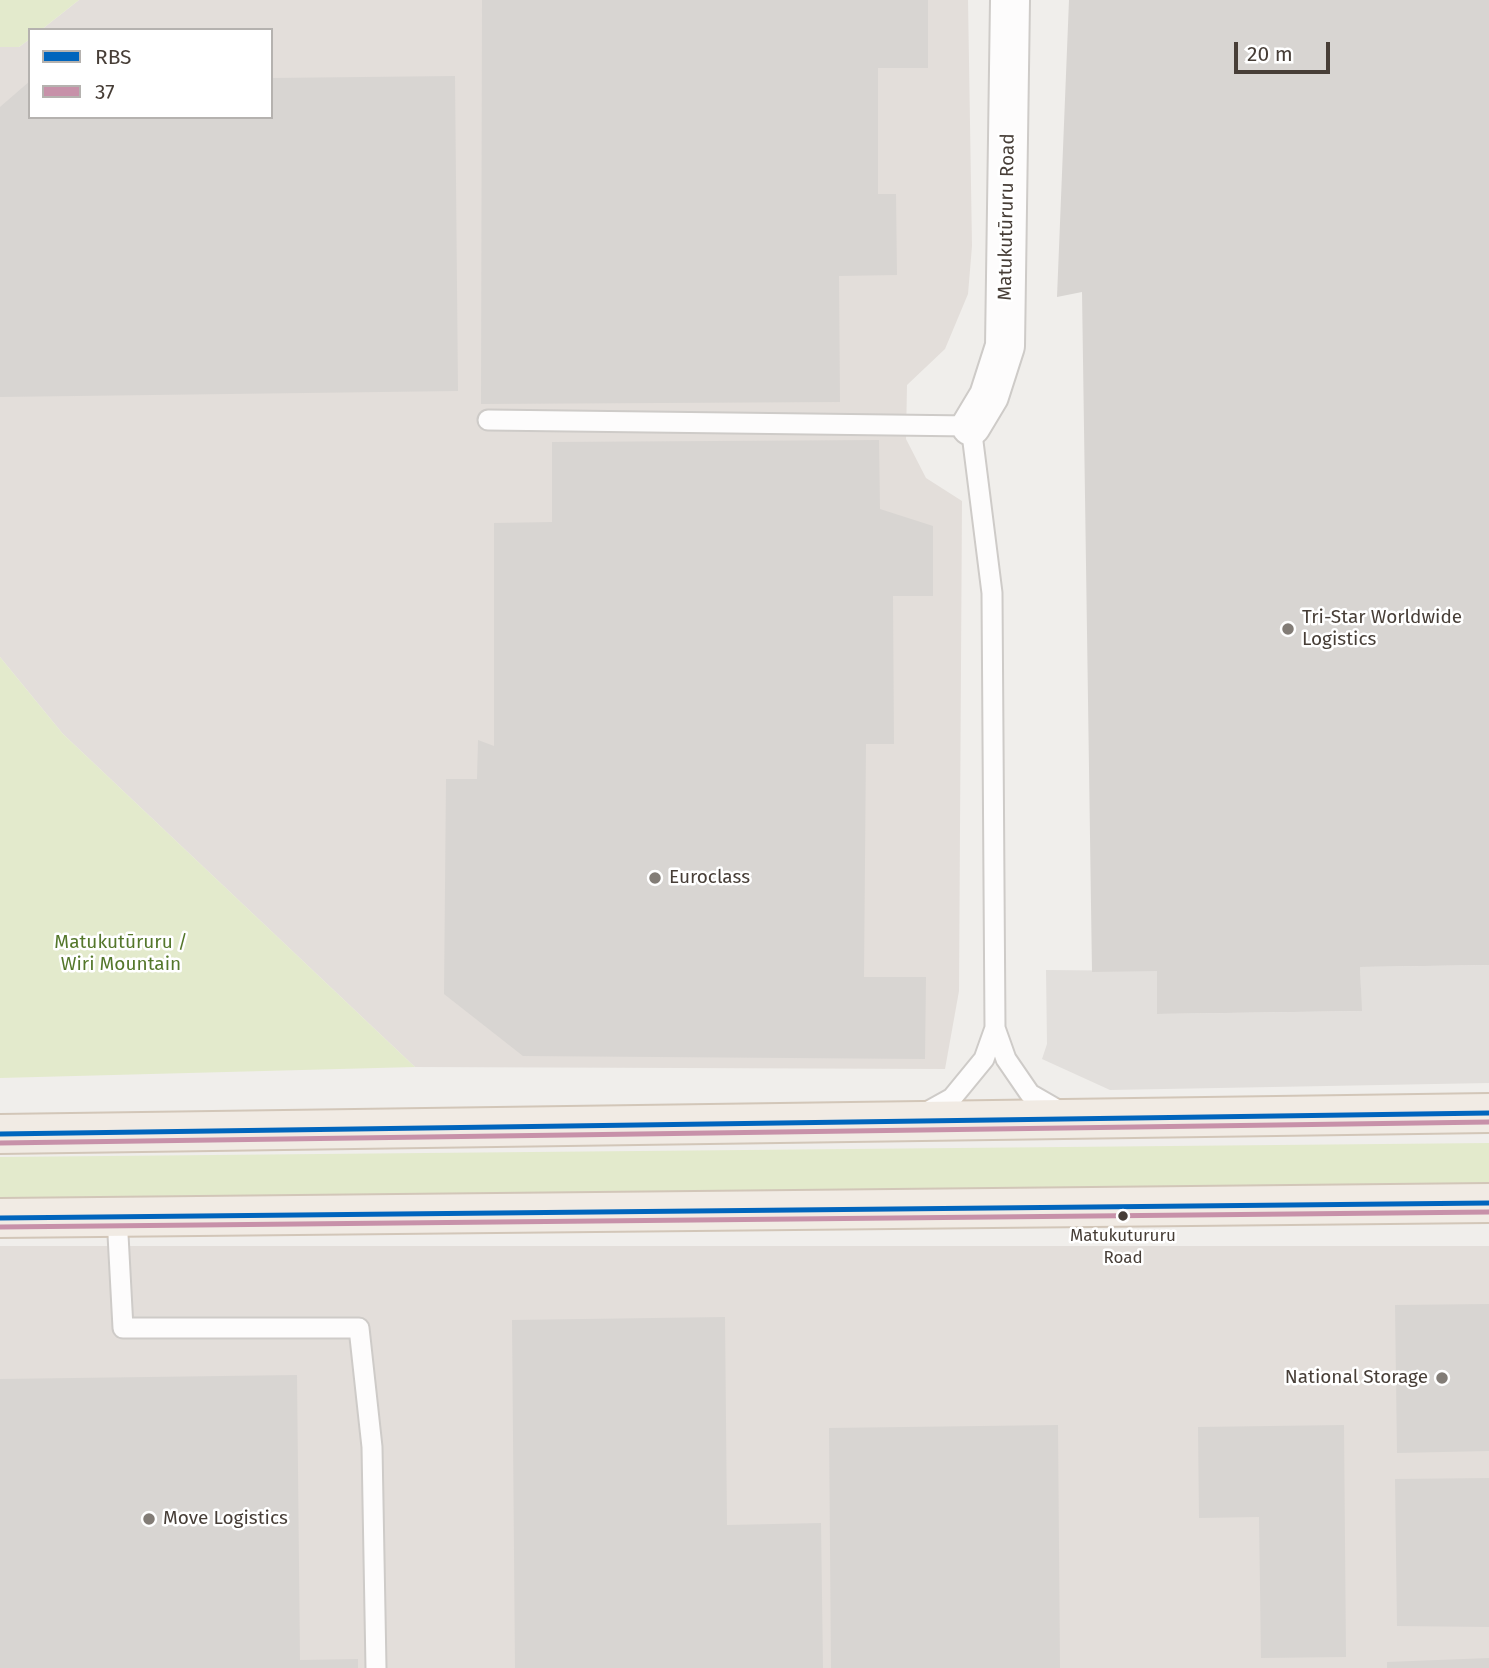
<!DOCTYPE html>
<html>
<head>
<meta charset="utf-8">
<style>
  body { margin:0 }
  #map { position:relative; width:1489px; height:1668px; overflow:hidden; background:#f0eeeb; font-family:"Fira Sans",sans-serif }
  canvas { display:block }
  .legend { position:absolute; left:28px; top:28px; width:245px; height:91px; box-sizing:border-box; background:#fff; border:2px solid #b5b2af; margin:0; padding:9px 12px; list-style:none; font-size:21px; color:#473e37 }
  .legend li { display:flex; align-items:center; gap:14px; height:35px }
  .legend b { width:35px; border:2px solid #b5b2af }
  .scale { position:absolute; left:1234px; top:42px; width:96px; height:32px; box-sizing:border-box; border:4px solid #473e37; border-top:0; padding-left:9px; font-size:21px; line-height:24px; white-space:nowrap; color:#473e37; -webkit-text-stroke:5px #fff; paint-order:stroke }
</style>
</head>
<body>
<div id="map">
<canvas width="1489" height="1668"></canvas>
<ul class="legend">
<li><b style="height:9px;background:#0065bd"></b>RBS</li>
<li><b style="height:9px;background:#c791a9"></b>37</li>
</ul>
<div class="scale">20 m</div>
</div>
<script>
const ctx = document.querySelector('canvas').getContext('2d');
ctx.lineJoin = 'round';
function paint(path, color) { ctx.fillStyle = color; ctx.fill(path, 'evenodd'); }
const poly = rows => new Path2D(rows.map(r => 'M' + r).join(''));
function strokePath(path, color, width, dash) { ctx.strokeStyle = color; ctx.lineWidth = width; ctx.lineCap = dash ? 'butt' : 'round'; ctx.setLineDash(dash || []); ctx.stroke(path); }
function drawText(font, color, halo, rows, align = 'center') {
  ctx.font = font + ' "Fira Sans",sans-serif'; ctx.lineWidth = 5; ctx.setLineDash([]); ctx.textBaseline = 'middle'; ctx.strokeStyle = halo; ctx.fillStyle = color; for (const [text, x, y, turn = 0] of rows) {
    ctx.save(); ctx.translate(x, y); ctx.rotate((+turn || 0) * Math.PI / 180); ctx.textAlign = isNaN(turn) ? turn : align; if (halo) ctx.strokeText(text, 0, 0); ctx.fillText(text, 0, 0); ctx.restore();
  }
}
const industrial = poly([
  [79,0,968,0,972,246,968,294,945,349,907,385,906,439,926,478,962,501,959,991,945,1069,415,1067,63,734,0,657,0,47,19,47,30,39,30,117,271,117,271,30,41,30],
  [0,1246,1489,1246,1489,1668,0,1668]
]);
const green = poly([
  [0,0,79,0,41,30,30,30,30,39,19,47,0,47],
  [0,657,63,734,415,1067,0,1078],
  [1489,1143,1489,1190,41,1203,0,1198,0,1157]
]);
const parking = poly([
  [1489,965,1489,1083,1110,1090,1042,1059,1047,1044,1046,970,1157,971,1158,1014,1361,1011,1360,967]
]);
const building = poly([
  [482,0,928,0,928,68,878,68,878,194,896,194,897,275,839,276,840,402,481,404],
  [1069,0,1489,0,1489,965,1360,967,1362,1011,1157,1014,1157,971,1092,972,1082,292,1057,297],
  [455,76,458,391,0,397,0,107,30,81,30,117,271,117,271,78],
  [879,440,880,509,933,526,933,596,893,596,894,744,866,744,864,977,926,977,925,1059,523,1056,444,994,446,779,477,779,478,740,494,746,494,523,552,522,552,442],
  [1489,1304,1489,1451,1397,1453,1395,1305],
  [725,1317,727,1525,821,1523,823,1668,515,1668,512,1320],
  [297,1375,300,1660,358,1659,358,1668,0,1668,0,1379],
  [1058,1425,1060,1668,831,1668,829,1428],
  [1344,1425,1346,1657,1261,1658,1259,1517,1199,1518,1198,1427],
  [1489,1478,1489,1627,1397,1626,1395,1479],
  [1489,1658,1489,1668,1387,1668,1387,1662]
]);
const lane = poly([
  [488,420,971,426,992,593,995,1028,1006,1059,1030,1094,1063,1113],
  [925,1113,952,1098,984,1059,995,1028],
  [117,1216,123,1328,359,1328,372,1447,376,1668]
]);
const street = poly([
  [971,426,989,396,1005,346,1010,0]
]);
const primary = poly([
  [0,1134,1489,1113],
  [0,1218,1489,1203]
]);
const bus1 = poly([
  [0,1134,1489,1113],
  [0,1218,1489,1203]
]);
const bus2 = poly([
  [0,1143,1489,1122],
  [0,1227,1489,1212]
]);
const markers = [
  [1288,629,7,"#827c76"],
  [655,878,7,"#827c76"],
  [1123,1216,6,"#473e37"],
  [1442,1378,7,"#827c76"],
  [149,1519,7,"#827c76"]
];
const busNames = [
  ["Matukutururu",1123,1236],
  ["Road",1123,1258]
];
const streetNames = [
  ["Matukutūruru Road",1007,217,-89]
];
const poiNames = [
  ["Tri-Star Worldwide",1302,618],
  ["Logistics",1302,640],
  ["Euroclass",669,878],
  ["National Storage",1428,1378,"right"],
  ["Move Logistics",163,1519]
];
const parkNames = [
  ["Matukutūruru /",121,943],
  ["Wiri Mountain",121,965]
];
paint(industrial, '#e3deda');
paint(green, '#e3eacc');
paint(parking, '#e2dfdc');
paint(building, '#d8d5d2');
strokePath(lane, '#cecbc8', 23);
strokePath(street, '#cecbc8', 42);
strokePath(primary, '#d2c6b8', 42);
strokePath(lane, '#fdfcfc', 19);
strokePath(street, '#fdfcfc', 38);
strokePath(primary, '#f1ebe4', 38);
strokePath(bus1, '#0065bd', 5);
strokePath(bus2, '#c791a9', 5);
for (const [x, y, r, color] of markers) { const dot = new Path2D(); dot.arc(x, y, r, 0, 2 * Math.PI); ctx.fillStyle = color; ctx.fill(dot); strokePath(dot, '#fff', 2.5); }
drawText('17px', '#473e37', '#fff', busNames);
drawText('19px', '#473e37', '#fff', streetNames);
drawText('19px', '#473e37', '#fff', poiNames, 'left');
drawText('19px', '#54772b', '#fff', parkNames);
</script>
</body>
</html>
